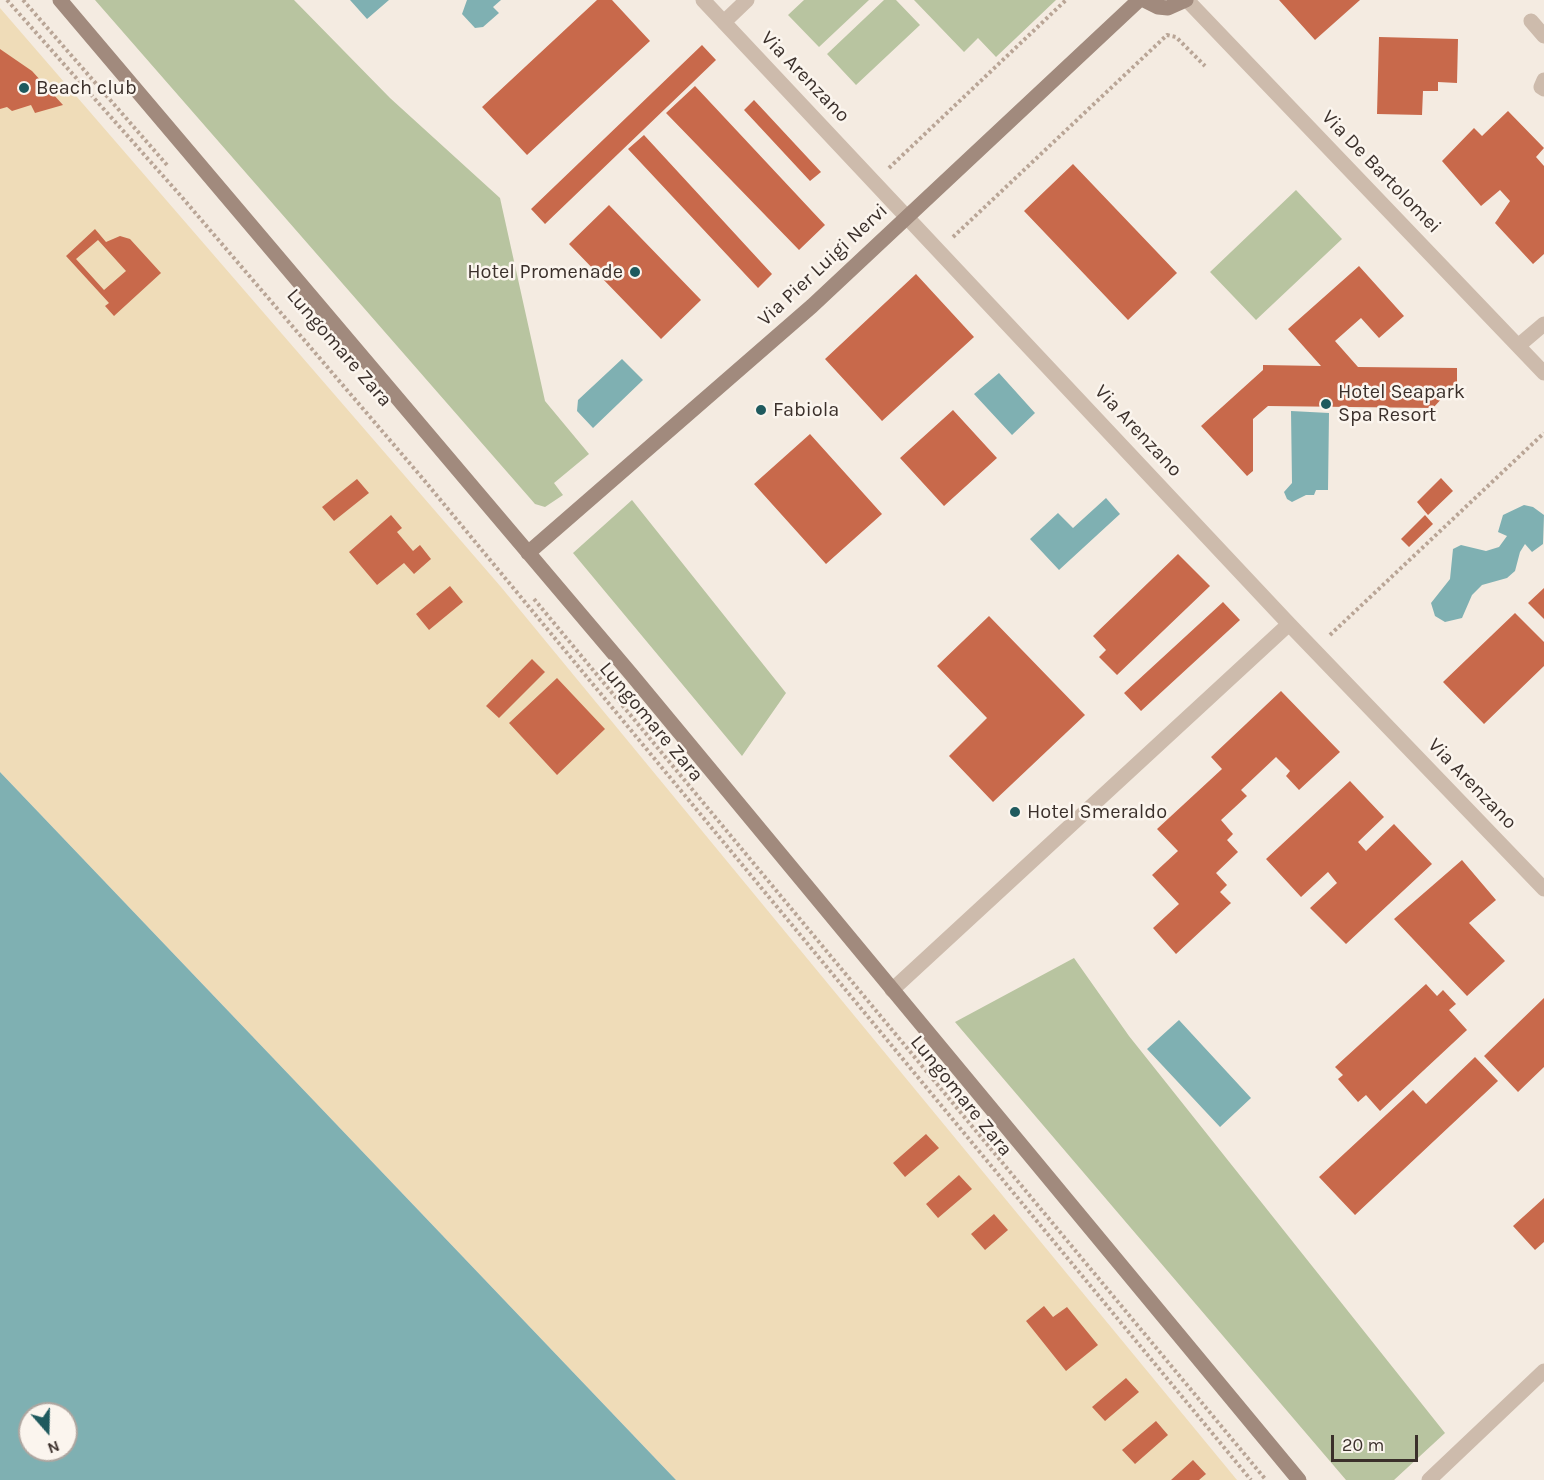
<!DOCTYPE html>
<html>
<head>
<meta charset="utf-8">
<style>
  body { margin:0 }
  #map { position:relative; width:1544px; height:1480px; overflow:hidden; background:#f4ebe1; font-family:Karla,sans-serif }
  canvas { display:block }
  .north { position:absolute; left:18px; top:1402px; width:60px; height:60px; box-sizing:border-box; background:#fbf5ee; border:2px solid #aea6a0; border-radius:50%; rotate:160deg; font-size:16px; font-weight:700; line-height:24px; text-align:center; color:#3b302b }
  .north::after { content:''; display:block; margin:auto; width:21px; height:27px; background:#1f5a5e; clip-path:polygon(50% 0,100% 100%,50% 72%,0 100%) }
  .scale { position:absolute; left:1331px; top:1435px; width:87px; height:27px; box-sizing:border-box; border:3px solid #3b302b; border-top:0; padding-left:8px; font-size:18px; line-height:21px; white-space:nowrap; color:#3b302b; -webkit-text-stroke:4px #fbf5ee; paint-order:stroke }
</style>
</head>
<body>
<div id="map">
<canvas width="1544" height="1480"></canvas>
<div class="north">N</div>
<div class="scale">20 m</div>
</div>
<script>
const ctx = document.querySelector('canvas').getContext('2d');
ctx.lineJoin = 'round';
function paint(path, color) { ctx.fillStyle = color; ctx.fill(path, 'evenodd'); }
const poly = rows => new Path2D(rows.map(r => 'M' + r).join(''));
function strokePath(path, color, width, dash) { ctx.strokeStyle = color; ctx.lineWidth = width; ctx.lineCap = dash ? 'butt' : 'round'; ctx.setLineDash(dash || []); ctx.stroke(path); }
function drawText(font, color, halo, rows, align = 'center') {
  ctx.font = font + ' Karla,sans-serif'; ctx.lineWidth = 5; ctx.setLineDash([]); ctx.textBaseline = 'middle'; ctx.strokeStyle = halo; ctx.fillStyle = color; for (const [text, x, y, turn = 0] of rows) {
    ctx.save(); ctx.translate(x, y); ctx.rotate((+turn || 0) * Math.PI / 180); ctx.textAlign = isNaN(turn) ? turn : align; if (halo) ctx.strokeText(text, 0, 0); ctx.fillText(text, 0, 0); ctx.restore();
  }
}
const green = poly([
  [95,0,294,0,390,98,500,198,545,401,589,454,554,483,563,495,545,507,535,504],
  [804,0,869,0,819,47,788,15],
  [884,0,896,0,920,25,856,85,827,54],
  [914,0,1056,0,996,57,978,38,964,52],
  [1296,190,1342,239,1256,320,1210,272],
  [632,500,786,693,742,756,573,553],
  [1074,958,1129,1036,1445,1433,1394,1480,1346,1480,955,1022]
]);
const sand = poly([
  [0,8,501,587,1237,1480,676,1480,0,772]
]);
const water = poly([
  [350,0,389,0,367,19],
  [467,0,501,0,493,7,499,13,483,27,475,28,462,14],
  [622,359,643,380,593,428,577,411,578,400],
  [999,373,1035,413,1012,435,974,394],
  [1291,411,1329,413,1328,490,1316,490,1314,495,1306,495,1292,502,1287,499,1284,492,1292,483],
  [1106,498,1120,514,1059,570,1030,539,1058,513,1073,528],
  [1524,505,1533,507,1544,515,1543,544,1532,552,1525,544,1520,552,1515,571,1507,578,1482,585,1472,595,1462,618,1445,622,1435,616,1431,603,1450,579,1453,549,1461,545,1486,551,1499,547,1507,536,1498,532,1503,515],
  [0,772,676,1480,0,1480],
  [30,1414,66,1414,66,1450,30,1450],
  [1179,1020,1251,1098,1220,1127,1147,1049]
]);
const building = poly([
  [597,0,612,0,650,41,527,155,482,107],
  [1279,0,1360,0,1315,40],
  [1379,37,1458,39,1457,83,1438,82,1438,91,1423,91,1422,115,1377,114],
  [702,45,716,60,545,224,531,209],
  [0,49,32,71,63,105,35,113,31,105,12,111,7,107,0,109],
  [695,86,825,225,799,250,666,113],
  [754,100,821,172,810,181,744,110],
  [1508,111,1544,148,1536,157,1544,166,1544,254,1533,264,1495,223,1510,201,1500,190,1481,206,1442,161,1474,128,1482,136],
  [644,135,772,274,758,288,628,149],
  [1073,164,1177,273,1128,320,1024,211],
  [609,205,701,300,661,339,569,244],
  [95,229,106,242,120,236,130,239,161,273,114,316,105,306,109,303,66,256],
  [98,240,126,271,104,290,76,259],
  [1359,266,1404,316,1379,338,1361,318,1335,341,1358,367,1457,368,1457,382,1433,408,1268,406,1253,419,1253,471,1247,476,1201,426,1263,370,1263,365,1321,366,1288,329],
  [916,274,974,337,882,421,825,359],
  [953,410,997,458,944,506,900,458],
  [810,434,882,514,826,564,754,484],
  [1441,478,1453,491,1428,515,1417,502],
  [357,479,369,493,334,521,322,507],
  [391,515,402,528,397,532,413,551,420,545,431,559,414,574,404,563,377,585,349,552],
  [1425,515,1433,524,1409,547,1401,539],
  [1178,554,1210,586,1117,675,1099,657,1106,650,1093,636],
  [450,586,463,602,429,630,416,614],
  [1544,588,1544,619,1528,603],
  [1223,602,1240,620,1141,711,1124,693],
  [1515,613,1544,642,1544,666,1484,724,1443,682],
  [989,616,1085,715,993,802,949,756,987,718,937,666],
  [532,659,545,672,499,718,486,706],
  [557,678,605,729,557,775,509,723],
  [1281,691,1340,752,1299,790,1286,776,1290,771,1276,757,1241,790,1247,796,1221,820,1233,834,1227,840,1238,852,1216,873,1227,885,1220,892,1231,903,1176,954,1153,928,1179,904,1152,875,1178,851,1157,829,1222,769,1211,757],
  [1350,781,1384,817,1358,842,1366,851,1394,824,1432,864,1346,944,1310,908,1337,883,1328,872,1301,897,1266,859],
  [1462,860,1496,900,1469,923,1505,961,1467,996,1394,919],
  [1426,984,1437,996,1443,990,1456,1004,1449,1010,1467,1030,1380,1111,1366,1095,1358,1102,1338,1079,1343,1075,1335,1067],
  [1544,998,1544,1067,1518,1092,1484,1056],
  [1475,1057,1498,1081,1355,1215,1319,1177,1413,1090,1426,1104],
  [926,1134,939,1148,905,1177,893,1163],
  [959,1175,972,1189,938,1218,926,1204],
  [1544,1198,1544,1242,1535,1250,1513,1226],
  [994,1214,1008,1230,985,1250,971,1234],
  [1044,1306,1053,1317,1067,1307,1098,1345,1066,1371,1026,1321],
  [1126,1378,1139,1392,1105,1421,1092,1407],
  [1156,1421,1168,1435,1135,1464,1122,1450],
  [1193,1460,1206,1474,1199,1480,1171,1480]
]);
const path = poly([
  [7,0,180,195,424,480,1251,1480],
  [23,0,167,165],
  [889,168,1066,0],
  [953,237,1167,35,1176,37,1205,66],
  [534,599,1266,1480],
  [1330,635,1544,433]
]);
const lane = poly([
  [724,22,747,0]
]);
const street = poly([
  [703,0,1289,624,1544,889],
  [1187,0,1544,373],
  [1531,21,1544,36],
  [1544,80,1541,87,1544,89],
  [1518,346,1544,324],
  [892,990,1289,624],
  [1429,1480,1544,1371]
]);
const secondary = poly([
  [60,0,631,674,1299,1480],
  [1144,0,1158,7,1168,8,1186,0],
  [528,553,812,306,1139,0]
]);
const markers = [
  [24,88,6,"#1f5a5e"],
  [635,272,6,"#1f5a5e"],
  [1326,404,6,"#1f5a5e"],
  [761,410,6,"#1f5a5e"],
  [1015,812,6,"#1f5a5e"]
];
const streetNames = [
  ["Via Arenzano",805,77,46],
  ["Via De Bartolomei",1381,172,46],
  ["Via Pier Luigi Nervi",823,265,-43],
  ["Lungomare Zara",339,348,49],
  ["Via Arenzano",1138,431,47],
  ["Lungomare Zara",651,722,50],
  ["Via Arenzano",1472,784,46],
  ["Lungomare Zara",961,1096,51]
];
const poiNames = [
  ["Beach club",36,88],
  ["Hotel Promenade",623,272,"right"],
  ["Hotel Seapark",1338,392],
  ["Spa Resort",1338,415],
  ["Fabiola",773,410],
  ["Hotel Smeraldo",1027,812]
];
paint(green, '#b8c4a0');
paint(sand, '#efdcb8');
paint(water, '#7fb0b2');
paint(building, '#c8694b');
strokePath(path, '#b9a596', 4, [3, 3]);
strokePath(lane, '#cdbbac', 15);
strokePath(street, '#cdbbac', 15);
strokePath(secondary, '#a18a7d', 15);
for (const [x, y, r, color] of markers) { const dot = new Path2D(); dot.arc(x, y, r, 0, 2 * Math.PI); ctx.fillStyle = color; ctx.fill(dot); strokePath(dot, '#fbf5ee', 2); }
drawText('20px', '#3b302b', '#fbf5ee', streetNames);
drawText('20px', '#3b302b', '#fbf5ee', poiNames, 'left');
</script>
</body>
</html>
